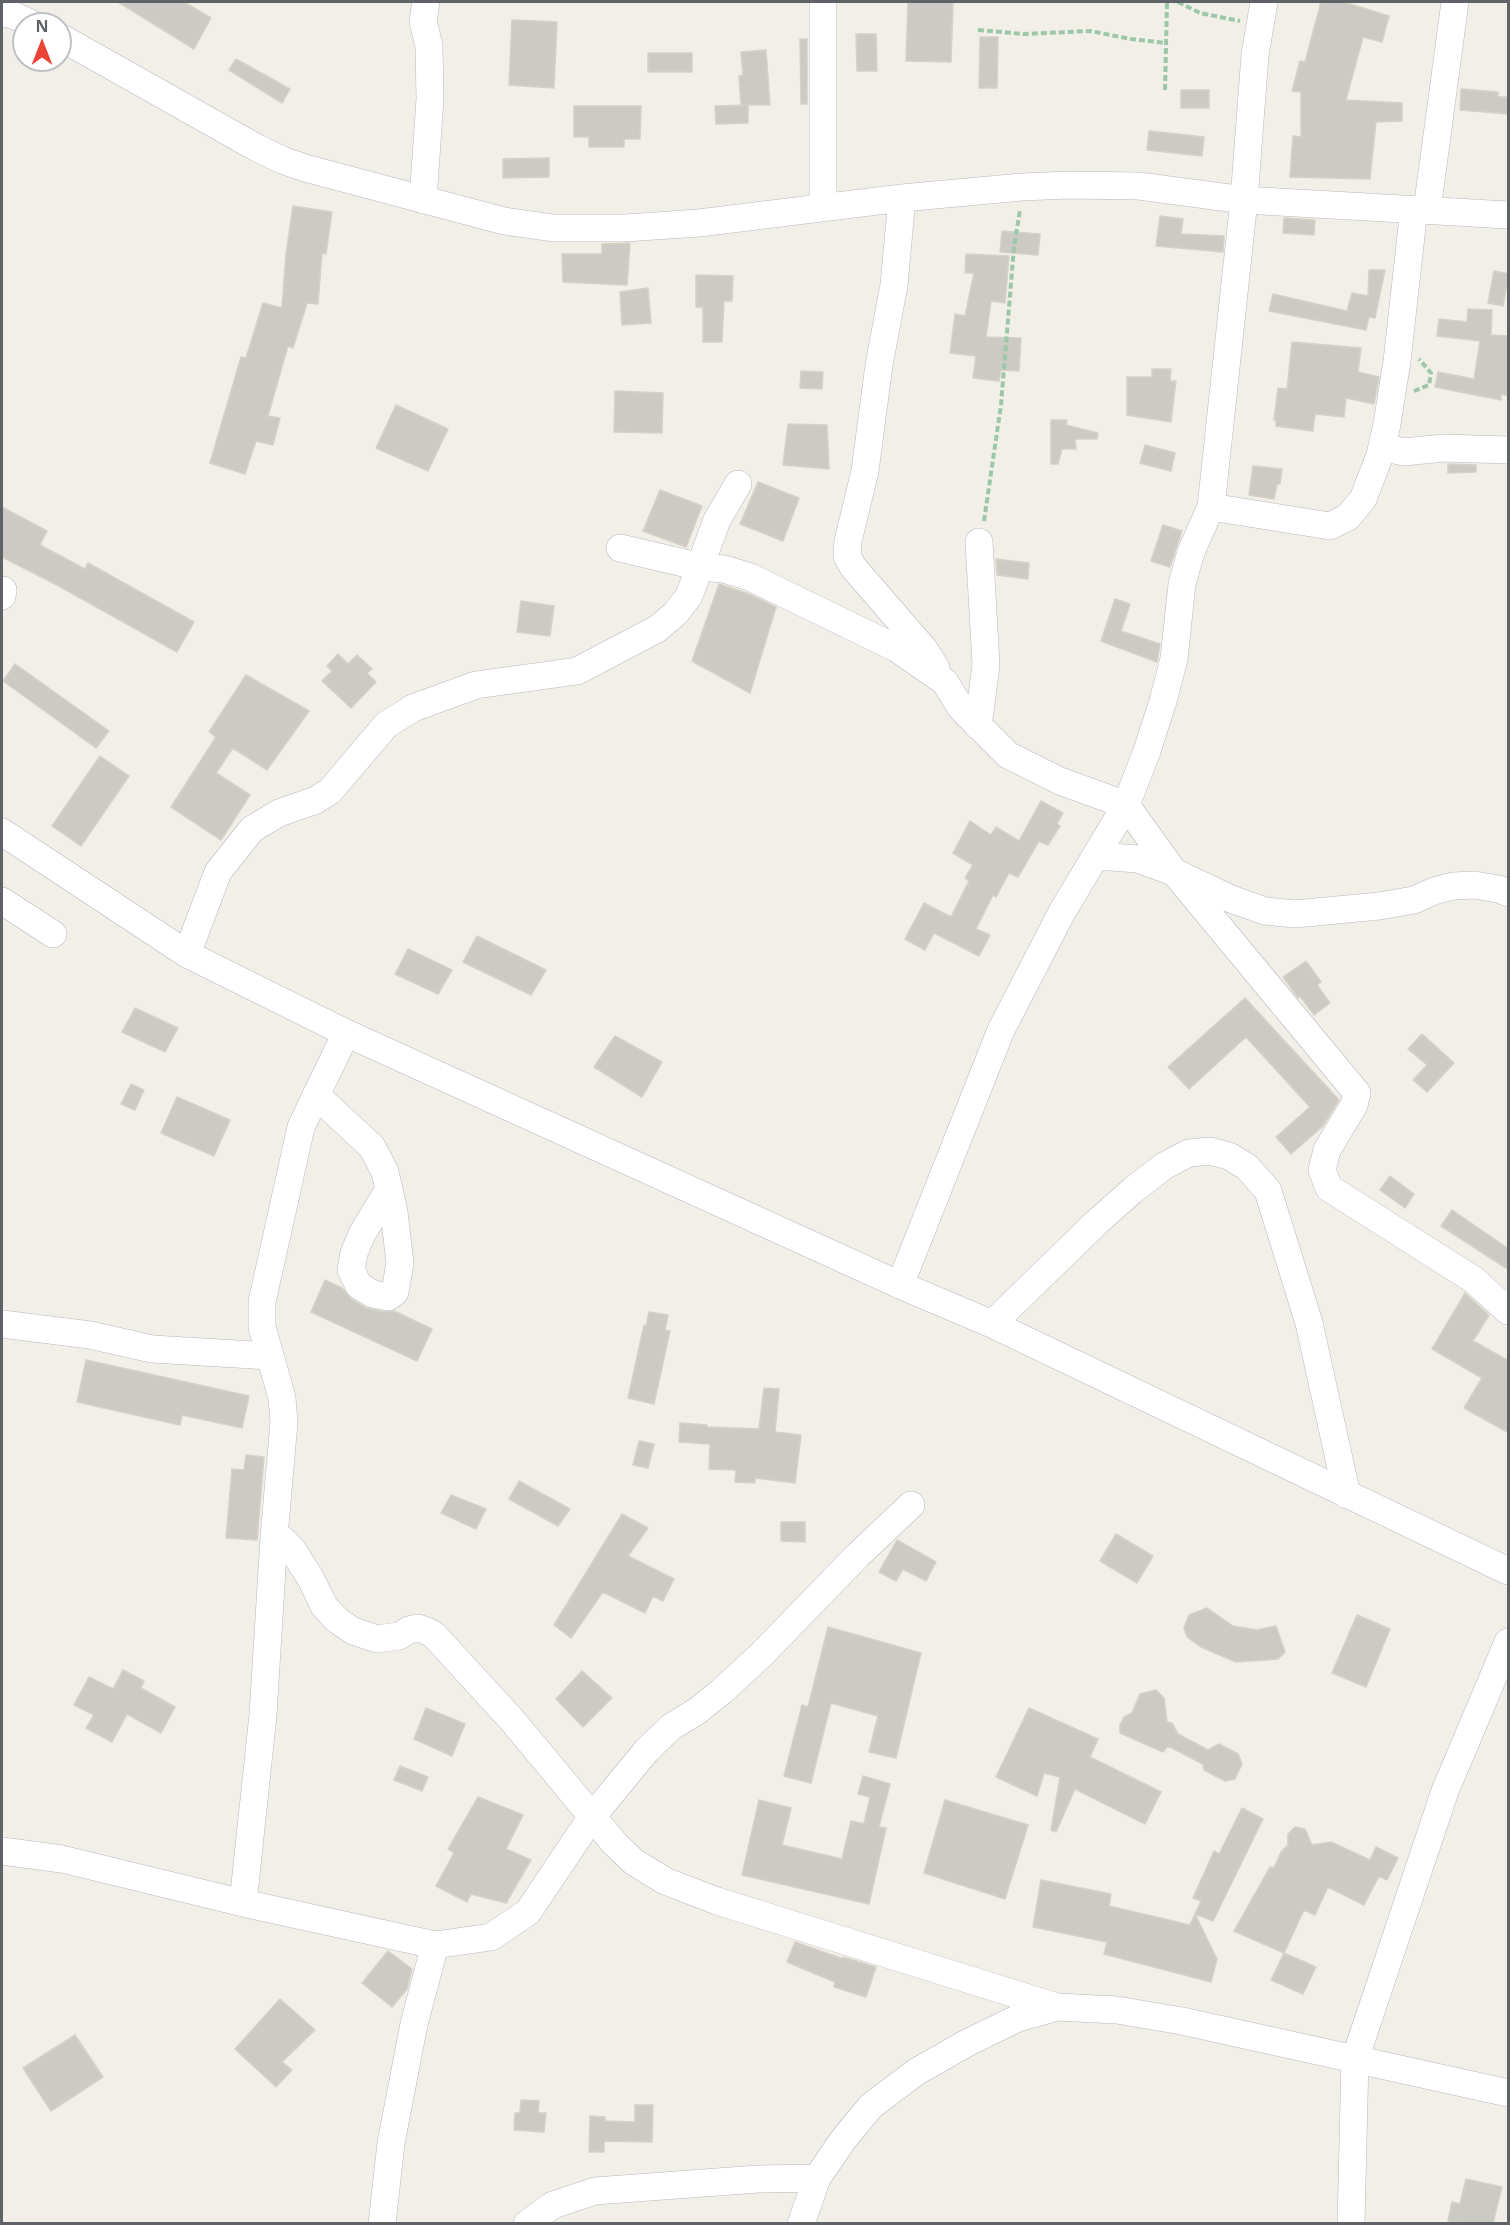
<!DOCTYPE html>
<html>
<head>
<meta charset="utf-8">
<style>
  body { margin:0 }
  #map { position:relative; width:1510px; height:2225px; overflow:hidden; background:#f1efe8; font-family:"Open Sans",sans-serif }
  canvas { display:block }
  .frame { position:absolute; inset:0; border:3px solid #5f6368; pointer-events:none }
  .north { position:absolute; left:12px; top:12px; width:60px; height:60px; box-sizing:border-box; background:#fff; border:2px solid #bfc1c3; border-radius:50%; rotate:0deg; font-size:16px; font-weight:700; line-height:24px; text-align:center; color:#5f6368 }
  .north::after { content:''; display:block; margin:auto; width:21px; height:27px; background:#ea4335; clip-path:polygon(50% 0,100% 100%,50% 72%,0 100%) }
</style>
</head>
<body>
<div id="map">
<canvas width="1510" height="2225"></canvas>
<div class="frame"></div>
<div class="north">N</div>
</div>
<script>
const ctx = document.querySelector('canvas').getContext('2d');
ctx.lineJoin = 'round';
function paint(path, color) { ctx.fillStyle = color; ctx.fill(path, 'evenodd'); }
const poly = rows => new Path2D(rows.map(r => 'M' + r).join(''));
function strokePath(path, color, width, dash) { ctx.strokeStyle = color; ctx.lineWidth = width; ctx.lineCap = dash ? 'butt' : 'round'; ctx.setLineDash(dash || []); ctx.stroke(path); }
const building = poly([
  [118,2,184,2,211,18,194,49,118,2],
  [908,2,953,2,951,62,906,61,908,2],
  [1321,2,1343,2,1389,16,1382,42,1363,37,1346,100,1402,103,1402,121,1376,122,1370,179,1290,177,1293,136,1301,137,1301,92,1292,91,1300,61,1305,62,1321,2],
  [512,20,557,22,554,88,509,85,512,20],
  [856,34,876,34,877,71,857,71,856,34],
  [980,37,998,37,997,88,979,88,980,37],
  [800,39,807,39,807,104,801,104,800,39],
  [766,50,770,105,741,105,739,76,743,75,741,52,766,50],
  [648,53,692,53,692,72,648,72,648,53],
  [236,59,290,89,282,103,229,70,236,59],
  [1461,89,1498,92,1498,97,1509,97,1509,114,1460,110,1461,89],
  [1181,90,1209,90,1209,108,1181,108,1181,90],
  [748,105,748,123,716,124,715,106,748,105],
  [574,106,641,106,640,139,624,139,624,147,589,147,589,137,574,137,574,106],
  [1149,131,1204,137,1202,156,1147,150,1149,131],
  [549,158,549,177,503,178,503,159,549,158],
  [293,206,332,212,326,254,322,253,318,304,307,303,293,348,288,346,268,416,280,418,273,445,256,441,245,474,210,463,241,357,246,358,263,303,282,308,286,254,293,206],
  [1160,216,1183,219,1181,234,1224,236,1223,252,1156,246,1160,216],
  [1284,218,1315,220,1314,235,1283,233,1284,218],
  [1002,231,1040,234,1038,255,1000,252,1002,231],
  [630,243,627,285,563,282,562,254,602,254,602,244,630,243],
  [966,254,1009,256,1005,303,991,301,986,337,1021,338,1019,371,1001,370,999,381,973,378,976,356,950,353,955,314,965,316,974,273,965,273,966,254],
  [1369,270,1385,270,1375,318,1369,317,1366,330,1269,311,1273,294,1347,311,1352,293,1368,296,1369,270],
  [1494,271,1509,274,1503,306,1488,303,1494,271],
  [696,275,733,276,732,301,724,301,722,342,703,342,703,307,696,307,696,275],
  [648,288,651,323,622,325,620,292,648,288],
  [1468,309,1492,310,1491,335,1509,336,1509,396,1501,394,1501,400,1435,387,1438,372,1474,379,1480,341,1437,336,1439,319,1467,322,1468,309],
  [1292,342,1361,348,1358,372,1379,377,1374,404,1346,398,1344,417,1315,414,1313,431,1276,426,1276,420,1274,420,1278,388,1287,389,1292,342],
  [1152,369,1171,369,1170,381,1176,381,1171,422,1127,415,1127,377,1152,377,1152,369],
  [801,371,823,372,822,389,800,388,801,371],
  [615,391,663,393,662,433,614,432,615,391],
  [396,405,448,429,428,471,376,448,396,405],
  [1051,420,1067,420,1066,425,1098,433,1097,439,1075,439,1076,449,1062,449,1058,464,1051,464,1051,420],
  [788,424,827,425,829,469,783,465,788,424],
  [1145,445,1175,453,1171,471,1140,463,1145,445],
  [1448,464,1476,465,1476,472,1448,473,1448,464],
  [1253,466,1282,469,1280,484,1277,484,1274,499,1249,495,1253,466],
  [758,482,799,498,783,541,740,524,758,482],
  [660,490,702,506,686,547,643,531,660,490],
  [2,507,47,531,40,545,85,569,88,563,194,622,177,652,57,585,2,557,2,507],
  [1163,525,1182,531,1170,567,1151,561,1163,525],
  [996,559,1029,563,1028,579,997,575,996,559],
  [719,584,749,594,776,607,750,693,692,661,719,584],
  [1115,599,1130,604,1121,631,1160,644,1157,662,1101,641,1115,599],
  [521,601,554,606,550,636,517,632,521,601],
  [338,654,348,664,357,655,372,669,367,673,376,682,351,708,322,681,332,671,327,666,338,654],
  [15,664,109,731,96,748,3,681,15,664],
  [246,675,309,711,267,770,233,748,216,773,250,795,221,840,171,807,216,737,209,732,246,675],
  [100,756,129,776,81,846,52,826,100,756],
  [1041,801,1063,813,1057,824,1060,826,1048,845,1039,841,1018,877,1009,873,996,897,993,895,976,929,990,935,979,956,934,933,925,950,905,939,924,903,951,917,969,881,965,878,973,865,953,853,970,821,991,835,996,827,1019,841,1041,801],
  [477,936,546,970,531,995,463,962,477,936],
  [408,949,452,970,438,994,395,974,408,949],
  [1306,961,1321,982,1317,985,1330,1003,1314,1015,1300,996,1298,998,1296,995,1283,977,1306,961],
  [1245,998,1339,1100,1323,1126,1291,1154,1276,1137,1310,1107,1246,1037,1189,1089,1168,1067,1245,998],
  [135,1008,178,1028,165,1052,122,1032,135,1008],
  [1422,1034,1454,1063,1427,1092,1413,1080,1427,1065,1408,1049,1422,1034],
  [615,1036,662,1062,642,1097,594,1067,615,1036],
  [131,1084,144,1090,135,1110,121,1104,131,1084],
  [177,1097,230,1120,214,1156,161,1133,177,1097],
  [1390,1176,1414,1194,1405,1208,1380,1190,1390,1176],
  [1452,1210,1509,1249,1509,1270,1441,1226,1452,1210],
  [325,1280,342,1288,351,1299,366,1308,385,1312,394,1311,432,1329,417,1361,311,1312,325,1280],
  [1465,1293,1489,1315,1473,1341,1509,1361,1509,1433,1464,1408,1482,1378,1432,1349,1465,1293],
  [649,1312,668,1315,665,1330,670,1331,654,1404,628,1398,644,1325,646,1326,649,1312],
  [86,1360,249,1396,242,1428,182,1415,180,1425,77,1402,86,1360],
  [764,1388,779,1389,775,1432,801,1435,795,1483,755,1478,755,1483,735,1482,736,1470,709,1469,710,1444,679,1442,680,1423,707,1425,707,1427,759,1429,764,1388],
  [639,1441,654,1444,648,1468,633,1465,639,1441],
  [246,1455,264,1457,257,1540,226,1538,232,1469,244,1470,246,1455],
  [519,1481,570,1509,558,1526,509,1499,519,1481],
  [451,1495,486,1509,476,1529,441,1513,451,1495],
  [622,1514,648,1528,628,1556,674,1579,663,1601,653,1596,645,1613,603,1592,571,1638,554,1625,622,1514],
  [781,1522,805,1522,805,1542,781,1541,781,1522],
  [1116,1534,1153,1556,1137,1583,1100,1561,1116,1534],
  [897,1540,936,1562,926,1581,903,1569,896,1581,879,1572,897,1540],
  [1207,1608,1233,1626,1257,1630,1276,1626,1285,1652,1278,1659,1236,1662,1201,1647,1187,1637,1184,1627,1189,1615,1207,1608],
  [1357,1615,1390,1629,1366,1687,1332,1673,1357,1615],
  [828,1627,921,1653,896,1758,869,1752,878,1716,831,1703,811,1783,784,1776,802,1705,808,1707,828,1627],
  [123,1670,144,1681,141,1688,175,1707,161,1733,127,1714,112,1742,86,1728,94,1715,74,1705,89,1677,113,1689,123,1670],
  [582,1671,612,1698,583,1727,556,1699,582,1671],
  [1156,1690,1164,1698,1167,1722,1172,1723,1178,1734,1208,1750,1219,1744,1238,1754,1242,1764,1235,1779,1225,1781,1204,1770,1203,1764,1168,1746,1163,1752,1120,1733,1120,1725,1124,1717,1132,1713,1140,1694,1156,1690],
  [426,1708,465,1724,452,1756,414,1739,426,1708],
  [1029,1708,1098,1739,1090,1757,1161,1792,1145,1824,1075,1789,1056,1832,1051,1830,1060,1777,1044,1773,1037,1796,996,1777,1029,1708],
  [400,1766,428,1777,422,1791,394,1780,400,1766],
  [863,1776,890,1784,879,1827,886,1828,869,1904,742,1875,759,1800,791,1808,782,1845,842,1859,851,1821,864,1824,870,1797,858,1794,863,1776],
  [478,1797,523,1815,506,1849,531,1860,506,1903,471,1894,467,1902,436,1886,454,1853,448,1849,478,1797],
  [945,1800,1028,1825,1005,1899,924,1873,945,1800],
  [1242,1808,1263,1819,1213,1921,1195,1914,1201,1901,1193,1898,1214,1851,1219,1854,1242,1808],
  [1295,1827,1305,1829,1312,1845,1331,1842,1370,1860,1376,1847,1398,1858,1387,1880,1379,1876,1364,1905,1328,1887,1315,1915,1304,1910,1284,1953,1234,1931,1270,1867,1274,1868,1281,1852,1288,1845,1288,1834,1295,1827],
  [1041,1880,1111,1894,1109,1906,1190,1925,1195,1914,1217,1959,1211,1982,1104,1954,1107,1942,1033,1927,1041,1880],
  [795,1942,843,1959,843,1957,876,1967,866,1997,834,1987,835,1982,787,1962,795,1942],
  [388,1951,412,1969,407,1989,392,2007,362,1983,388,1951],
  [1284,1953,1316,1967,1303,1994,1271,1980,1284,1953],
  [280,1999,315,2030,282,2062,292,2070,276,2087,235,2049,280,1999],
  [75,2035,103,2077,51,2111,23,2068,75,2035],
  [521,2100,539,2101,538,2113,546,2113,544,2132,514,2130,515,2113,520,2113,521,2100],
  [635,2105,653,2105,652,2142,604,2141,604,2152,589,2152,590,2116,605,2117,605,2121,635,2122,635,2105],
  [1466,2179,1502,2187,1493,2223,1460,2223,1448,2221,1452,2202,1460,2204,1466,2179]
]);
const path = poly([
  [1178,2,1200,13,1240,21],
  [978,30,1024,34,1090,31,1131,39,1166,43],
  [1165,90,1167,2],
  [1414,391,1429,385,1431,373,1419,359],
  [984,521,1001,405,1014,247,1020,210]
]);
const minor = poly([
  [823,2,823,207],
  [2,13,13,15,32,24],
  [60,37,257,148,282,160,305,168,504,221,553,228,625,228,699,223,902,198,1022,187,1069,185,1139,186,1244,200,1508,215],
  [902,198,894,285,879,365,865,471,848,541,847,556,853,567,924,649,936,668],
  [423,200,430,99,429,46,423,21,426,2],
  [1427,210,1455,2],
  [1382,447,1404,452,1444,448,1508,450],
  [1211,507,1330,526,1348,517,1363,499,1380,455,1387,424,1397,361,1414,209],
  [620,548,701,567,724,569,750,577,896,648,945,682,961,708,1008,755,1060,781,1126,805,1174,872,1357,1093,1354,1105,1327,1150,1322,1170,1329,1188,1474,1280,1508,1311],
  [2,596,3,590],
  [978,726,986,665,979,542],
  [2,832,187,954,346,1033,900,1285,992,1324,1508,1571],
  [1097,856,1138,859,1174,872,1231,899,1265,911,1295,914,1379,906,1414,900,1434,891,1453,886,1474,885,1499,889,1508,893],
  [2,901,53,934],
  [187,954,218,872,252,829,279,813,316,800,330,791,386,725,413,708,476,685,577,671,657,629,675,614,689,596,717,520,738,484],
  [316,1095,372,1147,385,1172,389,1189,394,1212,400,1263,395,1292,388,1297,373,1294,359,1286,351,1270,354,1253,362,1234,389,1189],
  [900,1285,1001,1030,1062,912,1126,805,1147,751,1163,701,1174,659,1182,584,1191,552,1211,507,1244,200,1255,55,1264,2],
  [2,1324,90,1335,152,1349,270,1356],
  [992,1324,1097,1222,1133,1190,1164,1166,1189,1153,1210,1151,1229,1156,1247,1167,1268,1191,1309,1323,1347,1495],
  [274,1537,283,1540,292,1549,311,1579,324,1606,337,1620,353,1631,377,1639,399,1636,409,1630,418,1628,427,1631,434,1635,512,1720,615,1844,634,1862,665,1881,717,1901,1057,2007],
  [2,1851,62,1859,243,1903,435,1945,491,1937,528,1912,591,1818,647,1750,671,1727,697,1711,722,1691,762,1654,858,1555,911,1505],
  [243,1903,263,1715,274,1537,284,1422,282,1398,262,1327,262,1302,301,1127,346,1033],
  [382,2224,391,2143,414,2024,435,1945],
  [527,2224,553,2205,595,2191,758,2179,817,2178],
  [801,2224,817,2178,843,2140,871,2106,916,2072,967,2043,1018,2018,1057,2007,1117,2010,1182,2021,1508,2093],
  [1351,2224,1355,2059,1445,1791,1508,1642]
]);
paint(building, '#cccac5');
strokePath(building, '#d6d1c6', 1.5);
strokePath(minor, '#b5b8bc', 28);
strokePath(path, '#9cc7a9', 4, [6, 3]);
strokePath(minor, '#fff', 27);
</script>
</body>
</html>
